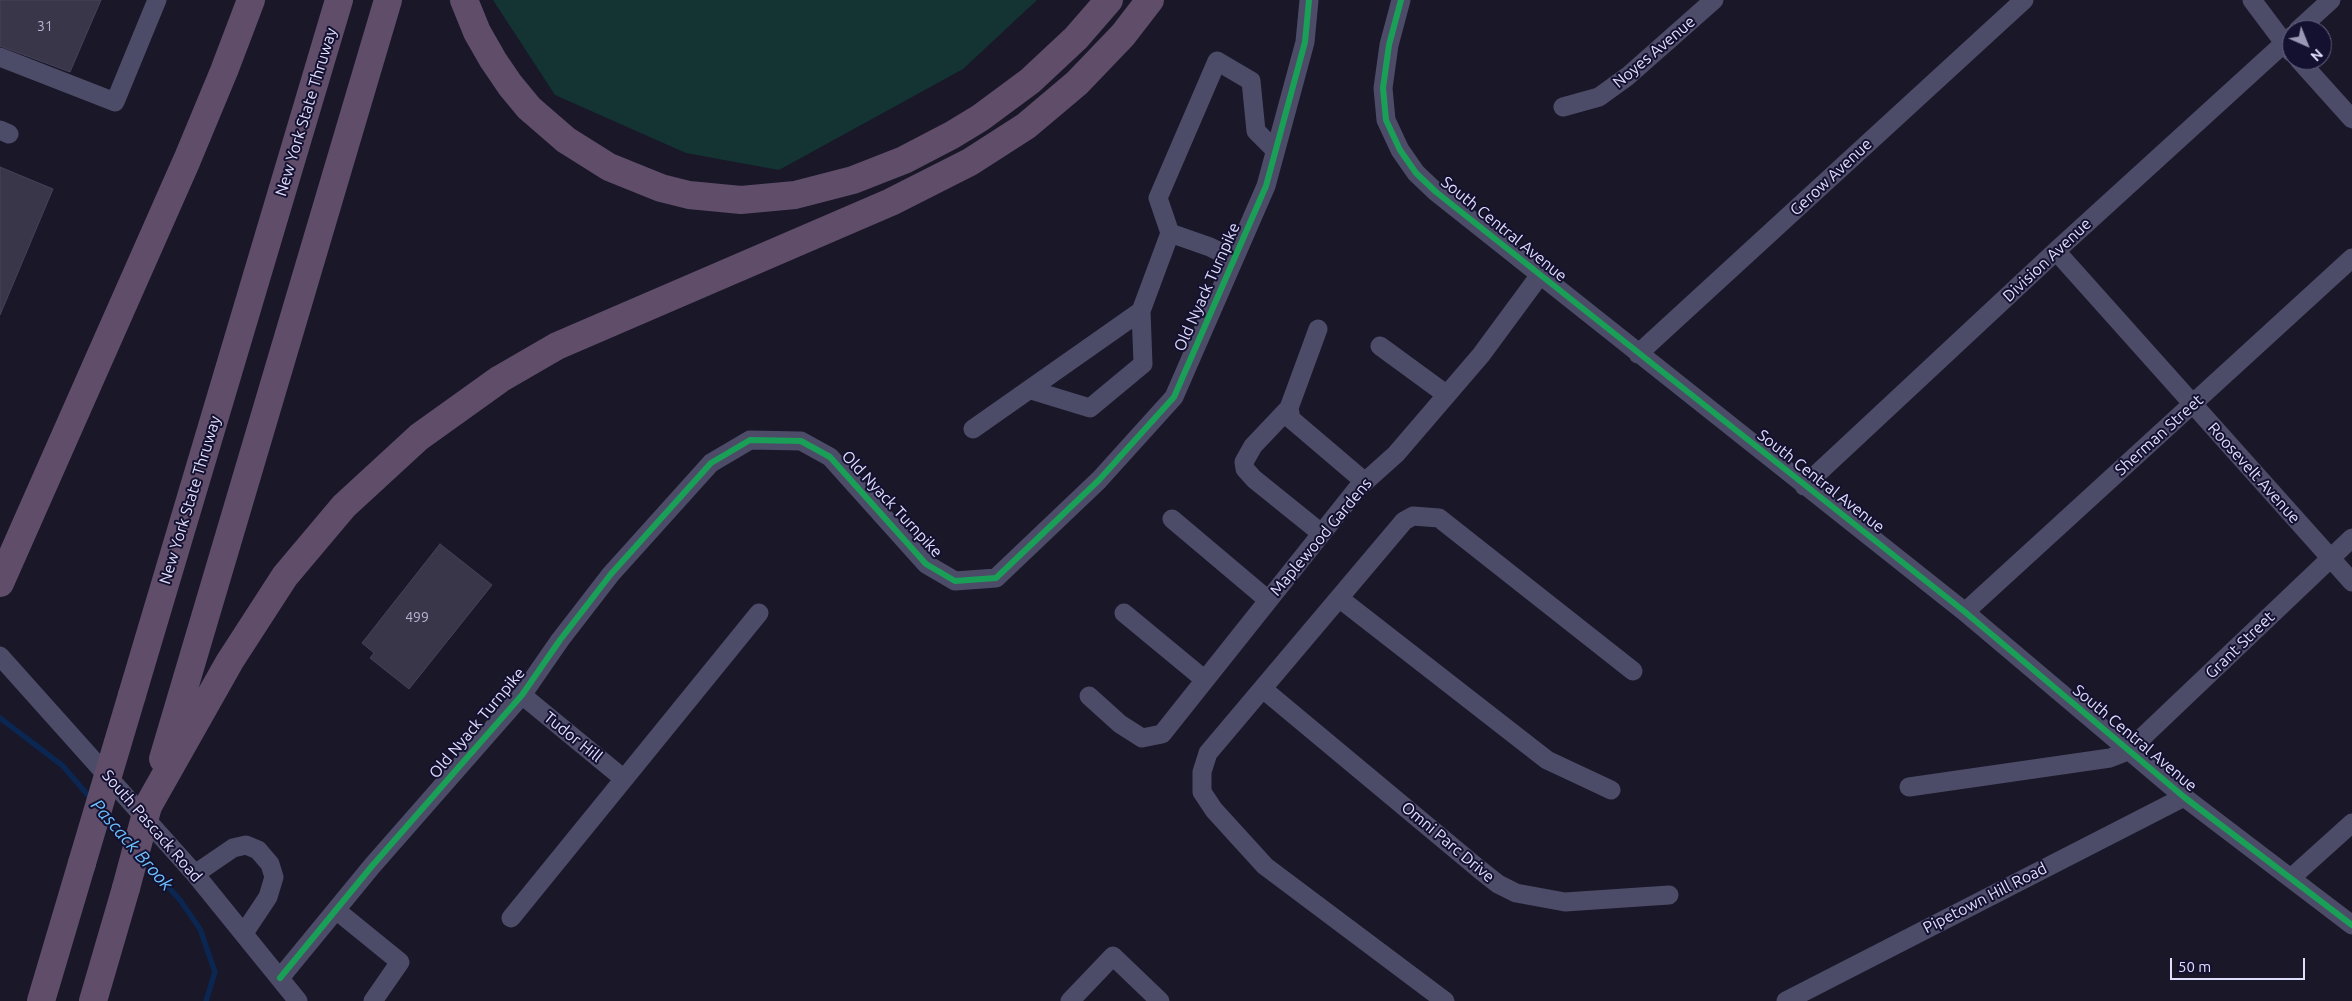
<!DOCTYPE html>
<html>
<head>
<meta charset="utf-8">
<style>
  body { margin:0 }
  #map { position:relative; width:2352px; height:1001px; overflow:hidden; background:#191728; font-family:Ubuntu,sans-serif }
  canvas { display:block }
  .north { position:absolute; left:2282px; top:20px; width:50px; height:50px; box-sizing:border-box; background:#14102f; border:1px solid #666282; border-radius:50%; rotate:136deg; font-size:14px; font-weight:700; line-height:20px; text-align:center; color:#e0deff }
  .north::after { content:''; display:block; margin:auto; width:18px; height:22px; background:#9a98b4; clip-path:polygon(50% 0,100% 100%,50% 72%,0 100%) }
  .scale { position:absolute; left:2170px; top:958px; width:135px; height:22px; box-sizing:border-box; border:2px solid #e0deff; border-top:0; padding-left:6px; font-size:15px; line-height:18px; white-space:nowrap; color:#e0deff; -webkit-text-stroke:4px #14102f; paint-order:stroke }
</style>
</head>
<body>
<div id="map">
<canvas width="2352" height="1001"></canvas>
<div class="north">N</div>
<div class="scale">50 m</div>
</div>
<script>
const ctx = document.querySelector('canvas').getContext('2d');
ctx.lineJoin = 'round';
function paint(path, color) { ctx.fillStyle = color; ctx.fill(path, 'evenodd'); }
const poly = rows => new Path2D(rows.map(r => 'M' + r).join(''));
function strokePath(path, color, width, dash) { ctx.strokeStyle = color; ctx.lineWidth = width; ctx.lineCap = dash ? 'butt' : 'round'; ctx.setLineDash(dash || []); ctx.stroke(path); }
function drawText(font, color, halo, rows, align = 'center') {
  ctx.font = font + ' Ubuntu,sans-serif'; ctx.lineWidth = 4; ctx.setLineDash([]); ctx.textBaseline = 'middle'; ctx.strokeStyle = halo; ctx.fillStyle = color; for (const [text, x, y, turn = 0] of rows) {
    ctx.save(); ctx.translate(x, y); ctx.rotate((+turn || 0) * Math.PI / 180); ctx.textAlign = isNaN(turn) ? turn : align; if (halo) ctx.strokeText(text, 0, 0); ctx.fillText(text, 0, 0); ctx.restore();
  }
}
const green = poly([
  [493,0,1037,0,963,69,779,170,686,153,555,95]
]);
const stream = poly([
  [0,718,63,766,92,800],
  [104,814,130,843],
  [142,857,180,900,200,929,215,972,206,1001]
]);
const building = poly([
  [0,0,101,0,70,72,0,46,0,0],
  [0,167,53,189,0,315,0,167],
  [440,544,492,585,409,689,370,658,374,653,362,643,440,544]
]);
const minor = poly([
  [1401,0,1389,45,1383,88,1386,120,1400,150,1416,173,1436,192,1965,612,2184,797,2352,925],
  [2252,0,2291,52],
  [2298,30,2331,0],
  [0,57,115,102,157,0],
  [2299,60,2352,119],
  [1563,107,1599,97,1628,76,1714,0],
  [0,130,9,134],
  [1170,233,1158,198,1217,61,1251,81,1256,131,1274,149],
  [2056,251,2352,582],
  [1318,329,1289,408,1291,419,1365,482],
  [1380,346,1447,395],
  [1638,354,2024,0],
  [1031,390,1090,408,1143,364,1141,311],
  [1289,408,1253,446,1244,462,1245,469,1254,479,1321,533],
  [973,429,1141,311,1170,233,1210,247,1234,259],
  [1804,486,2056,251,2292,36],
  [1172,519,1268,600],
  [1339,598,1547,760,1611,790],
  [1965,612,2352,258],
  [1124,613,1205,680],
  [0,656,195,874,298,1001],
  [1263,689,1479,869,1498,884,1516,893,1565,902,1669,895],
  [522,695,624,779],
  [1089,696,1120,724,1142,738,1162,734,1357,489,1396,454,1481,355,1540,275],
  [1909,787,2110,758,2128,751,2352,538],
  [195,874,233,848,246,845,258,850,270,864,274,877,268,897,244,933],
  [2291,878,2352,823],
  [336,910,400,962,373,1001],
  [511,918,759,613],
  [280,978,372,866,522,695,560,640,611,574,711,463,750,440,801,441,830,457,926,564,955,581,996,578,1099,480,1174,397,1266,186,1305,42,1309,0],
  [1070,1001,1113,956,1160,1001],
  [1445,1001,1265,866,1214,810,1202,792,1202,772,1208,753,1404,521,1413,516,1439,518,1633,671],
  [1786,1001,2184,797]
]);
const highway = poly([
  [464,0,477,32,493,60,510,85,529,108,566,140,609,167,661,188,689,195,741,200,795,195,853,180,904,160,952,135,980,118,1030,81,1076,38,1109,0],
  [0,583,187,160,224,71,251,0],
  [132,695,339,0],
  [163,759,388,0],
  [148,806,230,661,285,576,344,506,419,437,500,379,557,346,891,202,970,162,1026,126,1077,83,1123,35,1150,0],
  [41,1001,82,863],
  [93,1001,126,888]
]);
const highwayBridge = poly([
  [82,863,132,695],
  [126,888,148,806]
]);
const cycleway = poly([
  [1401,0,1389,45,1383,88,1386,120,1400,150,1416,173,1436,192,1965,612,2184,797,2352,925],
  [280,978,372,866,522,695,560,640,611,574,711,463,750,440,801,441,830,457,926,564,955,581,996,578,1099,480,1174,397,1266,186,1305,42,1309,0]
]);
const numberNames = [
  ["31",45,26],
  ["499",417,617]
];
const streetNames = [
  ["Noyes Avenue",1654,52,-40],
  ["New York State Thruway",306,112,-73],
  ["Gerow Avenue",1831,177,-43],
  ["South Central Avenue",1504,229,39],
  ["Division Avenue",2047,260,-43],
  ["Old Nyack Turnpike",1207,287,-66],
  ["Sherman Street",2159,435,-42],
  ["Roosevelt Avenue",2254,473,48],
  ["South Central Avenue",1821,481,38],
  ["New York State Thruway",190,500,-73],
  ["Old Nyack Turnpike",892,504,47],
  ["Maplewood Gardens",1321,537,-50],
  ["Grant Street",2240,645,-44],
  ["Old Nyack Turnpike",477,723,-50],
  ["Tudor Hill",573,737,39],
  ["South Central Avenue",2135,738,40],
  ["South Pascack Road",152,826,49],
  ["Omni Parc Drive",1448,842,40],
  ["Pipetown Hill Road",1985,898,-27]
];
const waterNames = [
  ["Pascack Brook",132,845,49]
];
paint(green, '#143434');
strokePath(stream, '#0b2650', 5.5);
paint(building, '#393649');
strokePath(building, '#45425a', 1);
strokePath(minor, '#4c4c69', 19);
strokePath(highway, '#5f4d69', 28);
strokePath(highwayBridge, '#5f4d69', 28);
strokePath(cycleway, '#1a9f57', 6);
drawText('14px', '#b6b4d2', null, numberNames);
drawText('16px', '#e0deff', '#14102f', streetNames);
drawText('italic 18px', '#6cc2ff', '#14102f', waterNames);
</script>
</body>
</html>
